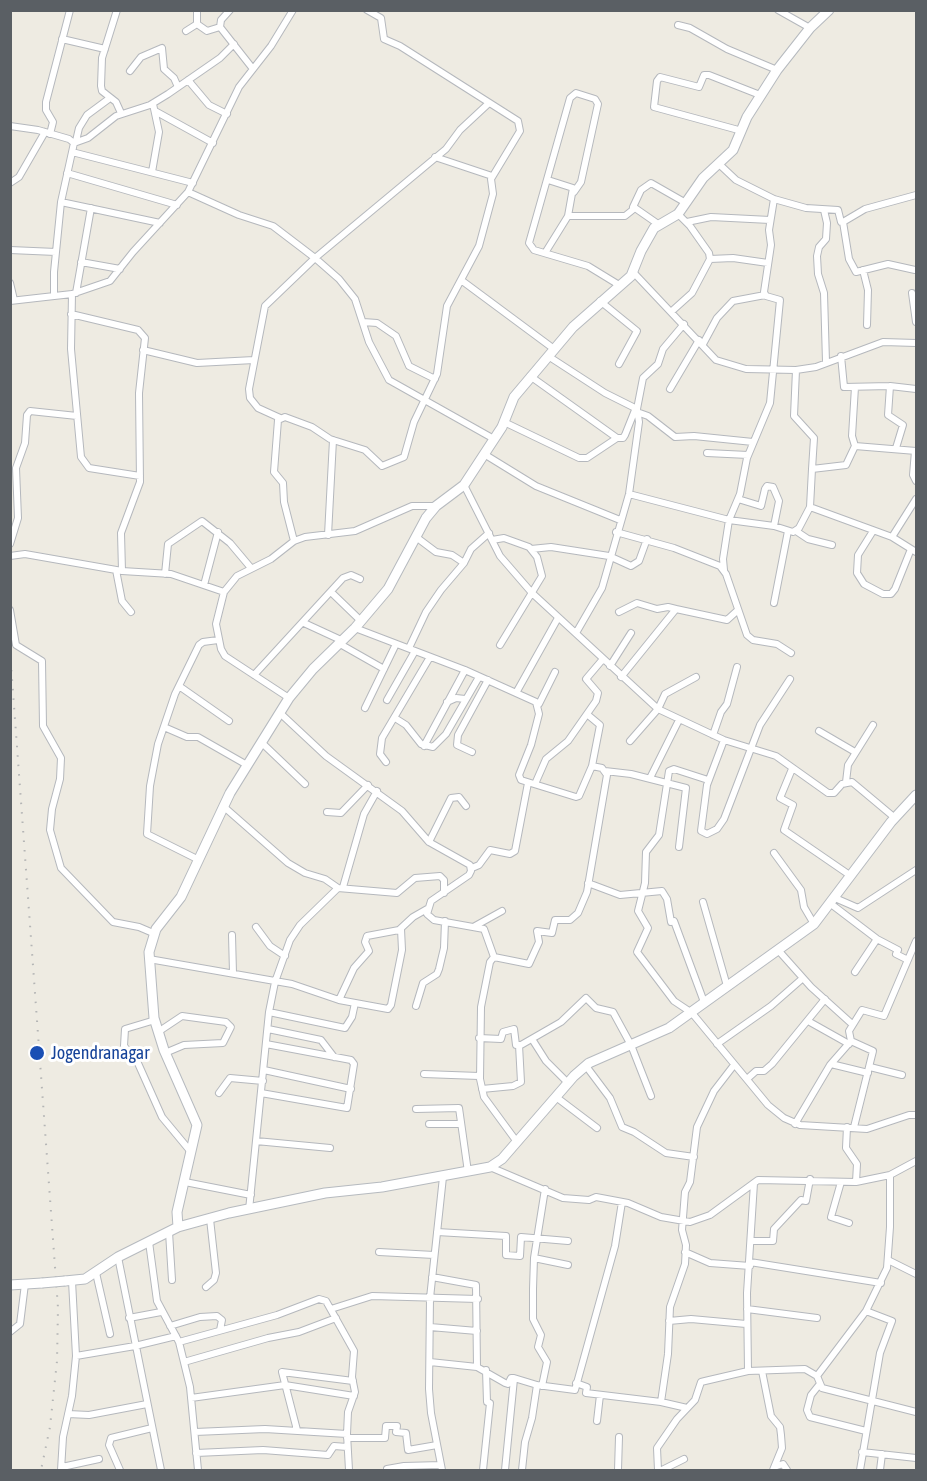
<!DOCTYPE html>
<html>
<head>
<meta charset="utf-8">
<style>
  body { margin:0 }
  #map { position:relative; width:927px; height:1481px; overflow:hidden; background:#eeebe2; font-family:"Asap Condensed",sans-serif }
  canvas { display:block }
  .frame { position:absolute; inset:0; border:12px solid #5a5f64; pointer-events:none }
</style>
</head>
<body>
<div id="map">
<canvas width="927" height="1481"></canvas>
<div class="frame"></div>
</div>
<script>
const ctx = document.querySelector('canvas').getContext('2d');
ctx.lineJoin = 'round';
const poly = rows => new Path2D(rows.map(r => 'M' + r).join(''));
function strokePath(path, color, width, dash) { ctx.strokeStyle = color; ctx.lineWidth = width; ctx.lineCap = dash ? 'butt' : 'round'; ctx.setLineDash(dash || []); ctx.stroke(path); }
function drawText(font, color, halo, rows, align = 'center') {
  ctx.font = font + ' "Asap Condensed",sans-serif'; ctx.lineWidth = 6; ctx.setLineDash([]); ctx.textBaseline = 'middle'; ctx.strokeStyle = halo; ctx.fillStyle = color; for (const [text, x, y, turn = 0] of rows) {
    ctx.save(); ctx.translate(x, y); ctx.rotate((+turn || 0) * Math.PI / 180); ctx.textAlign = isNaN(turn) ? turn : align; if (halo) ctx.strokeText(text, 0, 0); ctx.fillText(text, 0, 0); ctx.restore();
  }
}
const street = poly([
  [117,10,102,58,101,86,102,91,116,102,121,113],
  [230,10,221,20,220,27,253,69],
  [778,10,810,28],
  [197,24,207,31,220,27],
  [678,25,690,28,727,49,777,70],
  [186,31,197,24,197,10],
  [62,39,105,49],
  [130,71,141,57,162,48,164,69,174,78,178,87],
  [188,80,209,105,227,114],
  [155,111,213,143],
  [10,126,38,130,69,139,74,143],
  [742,131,654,107,657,81,660,77,699,87,704,75,709,75,760,95],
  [50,134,53,122,46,110,46,102,70,10],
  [76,141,79,128,87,115,110,98],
  [72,152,193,183],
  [435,157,492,176],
  [719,164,736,180,774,199,806,208,838,210,841,222,843,222,849,259,856,272,888,264,915,270],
  [152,172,159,132,153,104],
  [67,173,177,205],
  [548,180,573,188,568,216],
  [10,183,19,177,45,132],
  [188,192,239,215,273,226,315,258,339,279,355,299,369,342,389,380,494,439],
  [574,192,581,182,598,104,595,99,576,93,570,98,529,243,534,250,588,266,619,285],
  [61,202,160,223],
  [633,207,641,190,651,183,686,203],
  [824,210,827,223,826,239,819,247,817,256,818,274,824,293,826,362],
  [687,222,711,217,770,220],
  [843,222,865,209,916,195],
  [10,250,56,252],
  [545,253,568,216,625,216,635,208,658,224],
  [710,259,733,258,768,263],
  [81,262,120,269],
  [863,270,868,290,867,325],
  [633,272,716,360,746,369,796,370,816,367,883,342,916,343],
  [461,280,554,349],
  [10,283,14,300],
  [76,293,91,208],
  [912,293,916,322],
  [72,294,71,349,81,457,89,468,140,476],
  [54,296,54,272,61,202,74,143,88,138,116,116,150,105,168,94,220,58,234,44],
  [10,301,72,294,110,281,133,252,188,192,239,87,271,46,293,10],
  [600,301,637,331,619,364],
  [672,311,692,293,710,259,709,253,690,226,678,214],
  [71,314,138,330,145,338,139,393,140,482,121,533,122,571],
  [363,322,377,323,396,336,409,366,435,379],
  [703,344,717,318,733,301,765,295],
  [143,350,197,363,254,360],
  [548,356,605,393,637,409,643,378,658,364,663,349,684,324],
  [841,356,844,387,890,386,916,389],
  [796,370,794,416,814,438,812,469],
  [530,376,617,438,623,438,625,435,635,410],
  [890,386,888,415,903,425,896,448],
  [855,387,852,436,855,446],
  [670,389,699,340],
  [637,412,648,416,675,437,694,436,753,442],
  [280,418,258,408,250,398,249,389,265,306,315,258,446,149,460,130,489,103],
  [504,422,579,458,587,458,617,438],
  [915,451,913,475,916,481],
  [707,453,748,455],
  [484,454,536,486,620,520],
  [464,485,500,556,532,593,658,709,724,740,776,756,828,793,834,793,842,784,852,782,895,818],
  [629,494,729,520,774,526,793,532,799,528,810,507,812,469,846,465,855,446,916,451],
  [738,499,761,506,765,489,767,486,773,487,779,501,774,526],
  [810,507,892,537,916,552],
  [796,531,808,539,832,545],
  [873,531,858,555,857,573,864,584,883,594,891,594,895,589,911,549],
  [616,532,674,548,720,566,726,574,747,635,753,640,777,644,791,653],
  [328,535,333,440],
  [416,537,436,552,452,555,464,563],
  [892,537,916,499],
  [492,540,504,538,529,547,537,557,542,576,500,645],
  [294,541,284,502,283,483,274,472,278,420,285,417,312,427,330,439,365,450,382,466,404,457,414,422,437,374,447,306,479,246,493,194,491,179,520,131,518,121,400,46,384,39,381,18,367,10],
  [10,544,18,518,16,468,25,443,27,415,30,411,77,416],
  [531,549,551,547,609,556,631,566,639,561,647,539],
  [10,556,25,554,122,571,171,574,224,592],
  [116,570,122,601,131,612],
  [724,570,723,559,729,520,740,494,747,458,770,403,780,300,766,296,764,292,771,245,769,230,774,199],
  [165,574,168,544,202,521,230,543,251,568],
  [204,585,218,532],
  [331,592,361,621],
  [774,603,788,531],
  [10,610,16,645,42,661,43,726,61,758,60,779,52,809,50,830,61,868,113,922,139,927,153,933],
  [619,612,637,603,657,609,668,607,676,609],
  [304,623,343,641],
  [355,628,465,670,536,702,539,714,531,745,519,775,521,780,576,797,579,796,592,766,602,768,607,775,587,892,578,913,570,920,555,920,552,933,537,931,539,942,529,964,494,957,490,962,481,1007,480,1079,484,1097,517,1142],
  [576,633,602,588,629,494,639,422,637,409],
  [340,644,384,669],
  [409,648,426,612,441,590,464,563,471,549,489,533],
  [610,666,631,633],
  [254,675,343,578,351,575,360,579],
  [621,677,676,609,727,620,738,610],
  [179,686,229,721],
  [516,693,558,618],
  [289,698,225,656,221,649,216,624,224,592,237,576,271,559,294,541,305,537,355,531,412,506,436,506],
  [387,700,415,651],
  [447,702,456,698,465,699],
  [539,704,555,672],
  [365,708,396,644],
  [280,713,326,756,402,811,429,842,470,865,471,871,469,875,431,901,427,914,434,920,484,929,494,957],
  [588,715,600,725,592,766],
  [395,718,406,725,421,744,433,747,446,734,479,677],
  [164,727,187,737,198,737,247,765],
  [819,731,855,752],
  [713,735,721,712,727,704,737,667],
  [724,740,707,785,701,831,707,834,717,829,724,819,760,725,790,679],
  [630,741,658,709,665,694,696,677],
  [261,742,305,784],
  [424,746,465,670],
  [472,752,457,745,458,735,488,680],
  [386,762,380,754,382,738,430,657],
  [792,769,780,798,793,805,784,830,851,876],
  [605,771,631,774,686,788,679,847],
  [650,778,679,720],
  [708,780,674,769,669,771,659,835,646,852,645,883,638,911,648,928,637,952,674,1001,692,1013,768,1105,784,1118,800,1125,867,1129,909,1115,916,1115],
  [846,782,848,765,873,725],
  [535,784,546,759,568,741,596,701,598,693,586,679,603,659],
  [223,806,288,863,305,873,325,879,338,888],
  [327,812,341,813,368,785],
  [429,842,451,798,459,797,466,806],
  [774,853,801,890,804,907,814,924],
  [199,860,147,834,150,786,158,744,175,694,199,645,203,642,218,640],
  [472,868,479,865,490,850,510,854,515,851,528,783],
  [588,883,620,895,662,891,667,899,671,922,674,921,704,1002],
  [343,887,364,814,377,791],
  [835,898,858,908,916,870],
  [703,902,727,986],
  [831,904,877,939,898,950,896,954,908,960],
  [475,926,502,911],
  [256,927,270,946,285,956],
  [232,935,233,973],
  [778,950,811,987,852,1024],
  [149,959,292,984,339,1000,388,1009,391,1005,402,950,401,929],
  [855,972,877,939],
  [339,1000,354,968,369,951,365,942,367,936,399,930,413,917,427,909],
  [416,1006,423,983,437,974,439,969,444,948,445,921],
  [269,1012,345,1028,352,1017,355,1003],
  [155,1020,125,1029,124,1046,137,1061,162,1117,191,1152],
  [808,1021,849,1044],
  [268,1029,321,1040,334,1057],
  [158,1032,182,1016,226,1022,231,1027,223,1043,184,1045,165,1053],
  [479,1038,501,1039,503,1032,514,1029,516,1045,521,1045,561,1022,586,998,596,1008,613,1012,631,1045,651,1096],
  [532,1039,546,1061,568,1083],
  [717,1044,771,1006,803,978],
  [831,1064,868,1073],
  [586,1066,610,1098,622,1127,634,1132,666,1153,694,1157],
  [870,1067,902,1075],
  [264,1070,351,1089],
  [424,1074,479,1076],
  [747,1079,756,1071,764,1071,772,1064,825,999],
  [482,1089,513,1086,521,1082,519,1045],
  [219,1093,230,1078,263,1081],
  [261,1093,347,1108,354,1064,351,1060,266,1044],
  [556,1097,597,1128],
  [416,1109,459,1108,468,1172],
  [429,1124,461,1124],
  [795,1124,830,1065,851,1041],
  [847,1127,846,1148,857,1164,856,1182],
  [854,1127,873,1051,851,1041,849,1031,862,1010,884,1016,916,941],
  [256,1141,330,1148],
  [490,1167,563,1198,589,1200,596,1197,628,1203,661,1217,690,1222,710,1215,758,1180,856,1182,890,1175,916,1161],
  [185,1182,251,1195],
  [841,1182,831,1217,849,1223],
  [249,1210,269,1012,275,982,290,940,300,925,338,888,397,893,415,878,440,876,444,880,444,893],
  [169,1232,172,1280],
  [437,1232,506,1236,506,1255,520,1256,521,1237,568,1241],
  [752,1241,773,1241,774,1229,801,1200,806,1201,810,1179],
  [149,1242,157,1301,179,1342,190,1387,198,1470],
  [379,1252,434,1255],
  [685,1252,710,1263,750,1266],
  [118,1257,161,1470],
  [534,1258,568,1265],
  [888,1260,916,1274],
  [750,1262,881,1283],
  [96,1273,110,1334],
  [432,1277,476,1285,477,1367],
  [206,1287,214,1280,216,1273,210,1219],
  [331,1309,372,1296,478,1299],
  [747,1309,817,1318],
  [129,1318,161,1312],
  [669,1321,691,1319,746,1324],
  [170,1326,200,1317,217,1316,222,1320,220,1330],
  [430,1327,477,1331],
  [10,1332,20,1324,25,1284],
  [179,1342,277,1315,319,1299,326,1301,354,1351,352,1377,355,1392,348,1412,347,1434,349,1470],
  [76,1356,135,1346,176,1336],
  [184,1362,268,1338,299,1332,336,1318],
  [430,1362,477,1367,505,1383,508,1384,511,1378,514,1378,537,1385,575,1390,615,1246,622,1202],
  [748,1371,747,1293,754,1183],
  [762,1371,771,1416,780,1427,781,1435,782,1448,773,1470],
  [817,1376,866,1311,887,1268,890,1227,890,1175],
  [576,1383,587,1387,586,1393,661,1402,687,1408],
  [819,1385,811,1395,807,1410,810,1417,866,1431],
  [542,1386,547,1362,538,1347,541,1335,533,1319,533,1289,534,1258,545,1189],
  [191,1398,285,1385,354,1396],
  [661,1402,668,1354,670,1307,685,1264,686,1245,682,1230,685,1192,690,1182,697,1127,714,1091,734,1065],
  [68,1414,89,1415,147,1404],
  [597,1421,600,1395],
  [297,1430,282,1372,353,1381],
  [195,1432,265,1429,347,1434],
  [347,1438,385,1438,386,1426,397,1426,396,1432,406,1433,408,1450,437,1445],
  [862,1452,916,1458],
  [196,1453,263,1450,328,1455,334,1446,347,1447],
  [777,1466,783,1464,787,1470],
  [62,1467,99,1459],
  [387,1469,404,1466,441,1465],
  [61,1470,63,1437,72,1396,76,1356,72,1281],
  [120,1470,109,1445,111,1438,152,1428],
  [442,1470,431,1413,429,1389,430,1298,443,1177],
  [483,1470,490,1403,487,1402,486,1370],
  [505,1470,514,1379],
  [522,1470,525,1442,532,1418,537,1385],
  [618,1470,619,1437],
  [658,1470,657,1448,677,1419,695,1400,701,1382,705,1381,748,1371,805,1369,817,1376,822,1388,916,1412],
  [662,1470,684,1459],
  [860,1470,880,1353,892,1321,866,1311],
  [880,1470,882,1454]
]);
const secondary = poly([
  [178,1227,177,1212,197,1125,164,1050,154,1018,149,952,156,929,181,897,230,793,289,698,313,669,355,628,388,589,426,518,436,506,464,485,502,427,514,397,573,327,631,276,641,251,654,228,678,214,703,178,733,150,747,117,777,70,810,28,829,10],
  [65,1281,85,1279,118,1257,178,1227,229,1213,325,1193,382,1187,490,1167,502,1159,574,1076,589,1063,669,1028,814,924,891,822,916,795],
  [10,1285,42,1283]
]);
const rail = poly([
  [10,651,58,1308,57,1361,50,1427,41,1470]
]);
const secondaryBridge = poly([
  [42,1283,65,1281]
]);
const markers = [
  [37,1053,8,"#1a4fb4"]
];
const transitNames = [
  ["Jogendranagar",51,1053]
];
strokePath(street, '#b5b8bd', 8);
strokePath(secondary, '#b6babf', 11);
strokePath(street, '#fff', 6);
strokePath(secondary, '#fff', 9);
strokePath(rail, '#b4b5b5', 2, [1.5, 8]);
strokePath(secondaryBridge, '#b6babf', 11, []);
strokePath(secondaryBridge, '#fff', 9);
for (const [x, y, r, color] of markers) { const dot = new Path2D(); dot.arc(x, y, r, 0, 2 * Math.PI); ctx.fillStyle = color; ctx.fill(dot); strokePath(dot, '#fff', 2); }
drawText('18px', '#164399', '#fff', transitNames, 'left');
</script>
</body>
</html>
